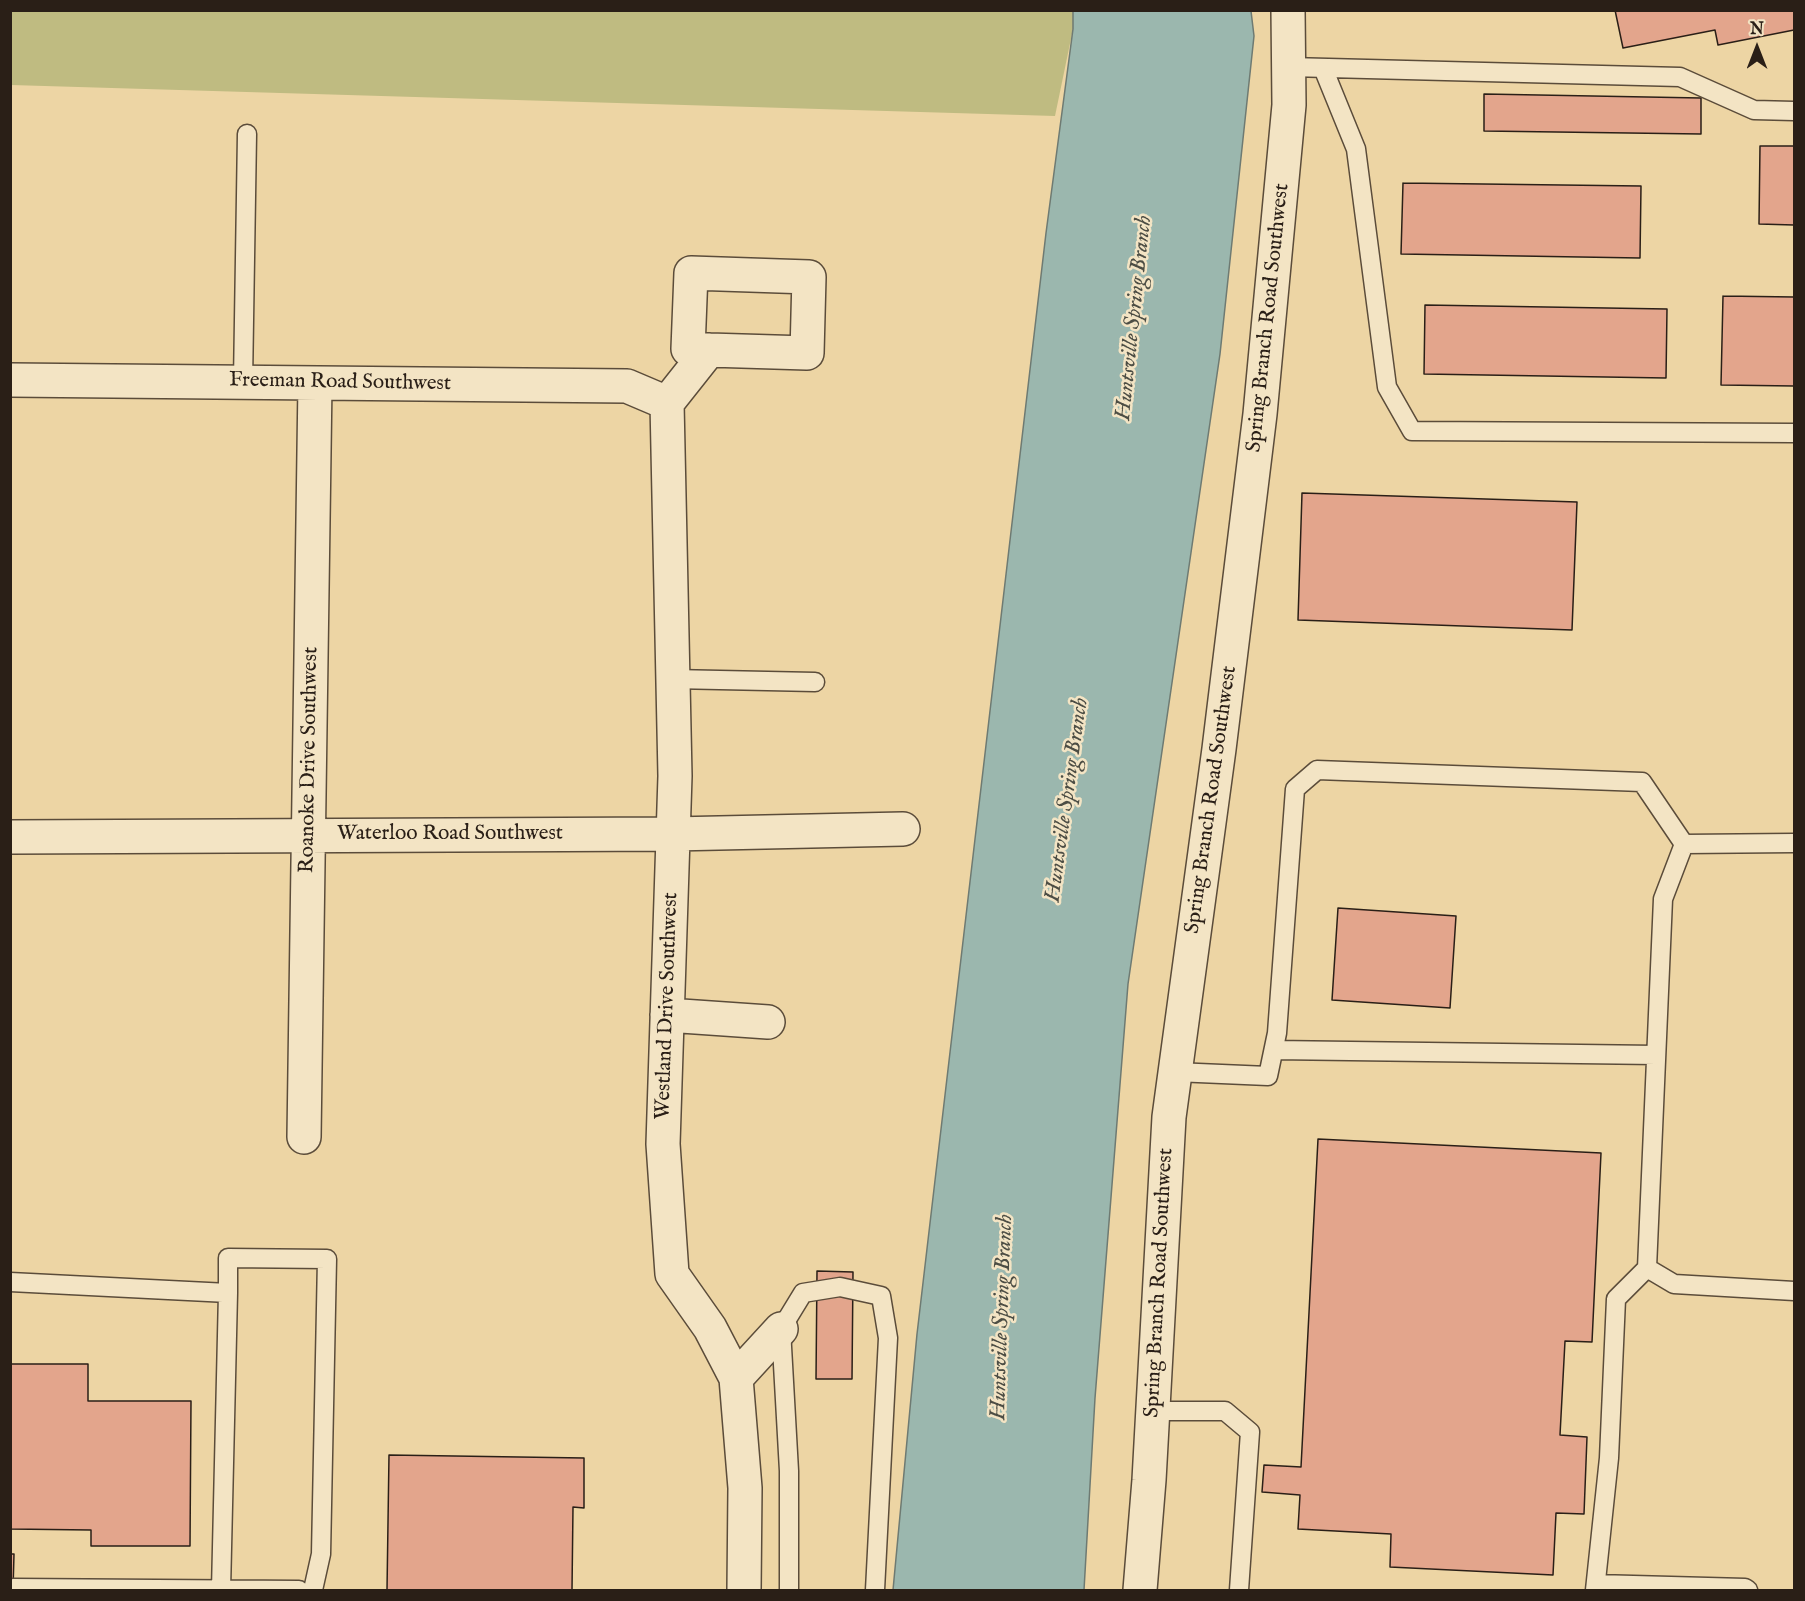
<!DOCTYPE html>
<html>
<head>
<meta charset="utf-8">
<style>
  body { margin:0 }
  #map { position:relative; width:1805px; height:1601px; overflow:hidden; background:#edd5a4; font-family:"IM FELL English",serif }
  canvas { display:block }
  .frame { position:absolute; inset:0; border:12px solid #2a1f17; pointer-events:none }
  .north { position:absolute; left:1727px; top:18px; width:60px; height:60px; -webkit-text-stroke:4px #f3e4c4; paint-order:stroke; rotate:0deg; font-size:16px; font-weight:700; line-height:24px; text-align:center; color:#2a1f17 }
  .north::after { content:''; display:block; margin:auto; width:21px; height:27px; background:#2a1f17; clip-path:polygon(50% 0,100% 100%,50% 72%,0 100%) }
</style>
</head>
<body>
<div id="map">
<canvas width="1805" height="1601"></canvas>
<div class="frame"></div>
<div class="north">N</div>
</div>
<script>
const ctx = document.querySelector('canvas').getContext('2d');
ctx.lineJoin = 'round';
function paint(path, color) { ctx.fillStyle = color; ctx.fill(path, 'evenodd'); }
const poly = rows => new Path2D(rows.map(r => 'M' + r).join(''));
function strokePath(path, color, width, dash) { ctx.strokeStyle = color; ctx.lineWidth = width; ctx.lineCap = dash ? 'butt' : 'round'; ctx.setLineDash(dash || []); ctx.stroke(path); }
function drawText(font, color, halo, rows, align = 'center') {
  ctx.font = font + ' "IM FELL English",serif'; ctx.lineWidth = 5; ctx.setLineDash([]); ctx.textBaseline = 'middle'; ctx.strokeStyle = halo; ctx.fillStyle = color; for (const [text, x, y, turn = 0] of rows) {
    ctx.save(); ctx.translate(x, y); ctx.rotate((+turn || 0) * Math.PI / 180); ctx.textAlign = isNaN(turn) ? turn : align; if (halo) ctx.strokeText(text, 0, 0); ctx.fillText(text, 0, 0); ctx.restore();
  }
}
const green = poly([
  [11,11,1073,11,1073,29,1055,116,11,85]
]);
const water = poly([
  [1073,11,1251,11,1254,36,1220,354,1128,984,1095,1398,1084,1590,893,1590,917,1334,1046,233,1073,29,1073,11]
]);
const building = poly([
  [1615,10,1794,10,1794,30,1718,45,1715,30,1623,48,1615,10],
  [1484,94,1701,98,1701,134,1484,131,1484,94],
  [1760,146,1794,146,1794,225,1759,224,1760,146],
  [1403,183,1641,186,1640,258,1401,254,1403,183],
  [1723,296,1794,297,1794,386,1721,385,1723,296],
  [1425,305,1667,309,1666,378,1424,374,1425,305],
  [1302,493,1577,502,1572,630,1298,620,1302,493],
  [1338,908,1456,916,1450,1008,1332,1000,1338,908],
  [1318,1139,1601,1153,1592,1342,1565,1341,1560,1435,1587,1437,1584,1514,1556,1513,1553,1575,1390,1567,1391,1534,1298,1529,1300,1495,1262,1492,1264,1465,1301,1467,1318,1139],
  [817,1271,853,1272,852,1379,816,1379,817,1271],
  [10,1364,88,1364,88,1401,191,1401,190,1546,91,1546,91,1530,10,1529,10,1364],
  [389,1455,584,1458,584,1508,573,1507,572,1590,387,1590,389,1455],
  [10,1554,14,1554,13,1590,10,1590,10,1554]
]);
const lane = poly([
  [1289,67,1680,77,1754,110,1794,111],
  [1323,68,1356,149,1387,387,1412,431,1794,433],
  [243,382,247,134],
  [672,679,815,682],
  [1794,843,1684,844,1663,899,1647,1268,1674,1284,1794,1291],
  [1274,1050,1656,1055],
  [1175,1072,1268,1076,1277,1033,1295,789,1317,770,1642,782,1684,844],
  [10,1282,228,1293,221,1590],
  [228,1293,228,1258,327,1259,321,1554,313,1590],
  [1153,1411,1225,1411,1250,1432,1239,1590],
  [1596,1584,1745,1588,1748,1590],
  [13,1588,299,1590],
  [789,1590,789,1471,781,1329,803,1293,840,1287,881,1296,888,1338,875,1590],
  [1595,1590,1609,1458,1616,1299,1647,1268]
]);
const street = poly([
  [10,380,627,386,667,403],
  [667,403,675,776,663,1144,672,1274,710,1328,736,1378,745,1488,744,1590],
  [667,403,709,350,807,353,809,277,691,273,688,349,709,350],
  [10,837,673,834,903,829],
  [667,1015,768,1022],
  [304,1137,315,383],
  [736,1378,781,1329],
  [1140,1590,1149,1480,1169,1117,1219,749,1260,414,1289,105,1288,10]
]);
const streetNames = [
  ["Spring Branch Road Southwest",1269,318,-84],
  ["Freeman Road Southwest",340,383,1],
  ["Roanoke Drive Southwest",310,760,-89],
  ["Spring Branch Road Southwest",1212,800,-82],
  ["Waterloo Road Southwest",450,835],
  ["Westland Drive Southwest",668,1006,-88],
  ["Spring Branch Road Southwest",1160,1283,-87]
];
const waterNames = [
  ["Huntsville Spring Branch",1135,318,-84],
  ["Huntsville Spring Branch",1068,800,-82],
  ["Huntsville Spring Branch",1003,1317,-88]
];
paint(green, '#bfbb81');
paint(water, '#9bb7ae');
strokePath(water, '#6e7a72', 1.5);
paint(building, '#e3a58c');
strokePath(building, '#2a1f17', 1.5);
strokePath(lane, '#5b4c3a', 21);
strokePath(street, '#5b4c3a', 36);
strokePath(lane, '#f3e4c4', 18);
strokePath(street, '#f3e4c4', 33);
drawText('21px', '#2a1f17', '#f3e4c4', streetNames);
drawText('italic 22px', '#4c4d44', '#f3e4c4', waterNames);
</script>
</body>
</html>
